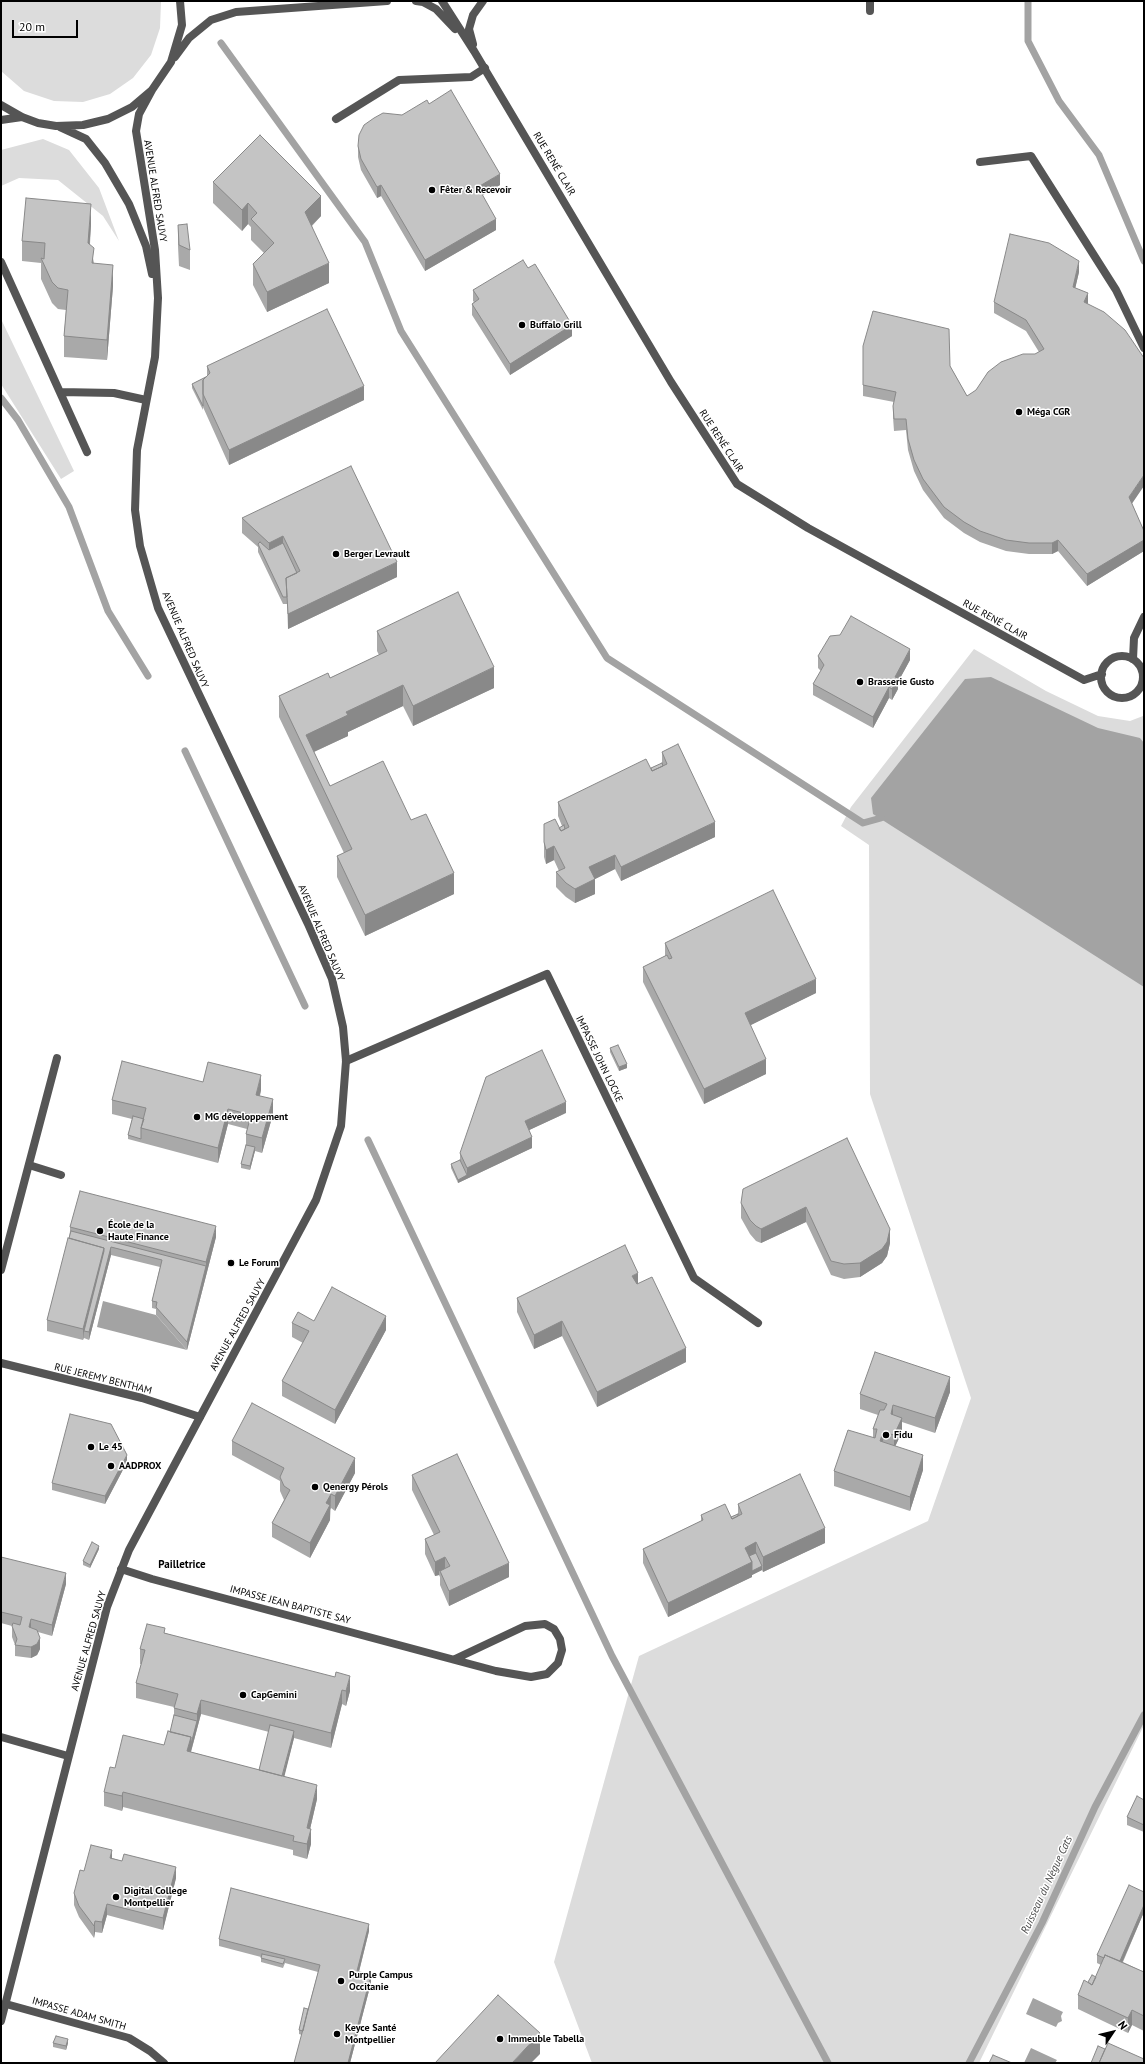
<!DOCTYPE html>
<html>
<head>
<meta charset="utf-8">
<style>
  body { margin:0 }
  #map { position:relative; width:1145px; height:2064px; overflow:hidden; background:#fff; font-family:"PT Sans",sans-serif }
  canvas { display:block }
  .frame { position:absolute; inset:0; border:2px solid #000; pointer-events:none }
  .north { position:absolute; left:1093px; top:2012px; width:40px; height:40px; -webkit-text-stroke:3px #fff; paint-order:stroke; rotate:55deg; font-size:11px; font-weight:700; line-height:16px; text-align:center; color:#000 }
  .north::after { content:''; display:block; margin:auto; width:14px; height:18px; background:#000; clip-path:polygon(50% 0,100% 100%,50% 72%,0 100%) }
  .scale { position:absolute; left:12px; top:20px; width:66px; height:18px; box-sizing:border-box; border:2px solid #000; border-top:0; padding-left:5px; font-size:12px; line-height:14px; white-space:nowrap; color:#000; -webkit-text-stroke:3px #fff; paint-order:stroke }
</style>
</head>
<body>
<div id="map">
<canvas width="1145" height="2064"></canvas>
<div class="frame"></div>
<div class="north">N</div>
<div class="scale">20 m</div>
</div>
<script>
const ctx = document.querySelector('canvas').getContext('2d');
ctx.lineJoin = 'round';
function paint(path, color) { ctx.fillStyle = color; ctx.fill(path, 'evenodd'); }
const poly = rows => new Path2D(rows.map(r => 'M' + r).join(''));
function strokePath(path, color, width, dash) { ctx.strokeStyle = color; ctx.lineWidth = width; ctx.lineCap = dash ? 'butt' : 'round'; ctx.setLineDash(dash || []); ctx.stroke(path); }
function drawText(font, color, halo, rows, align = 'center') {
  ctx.font = font + ' "PT Sans",sans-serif'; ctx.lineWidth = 3; ctx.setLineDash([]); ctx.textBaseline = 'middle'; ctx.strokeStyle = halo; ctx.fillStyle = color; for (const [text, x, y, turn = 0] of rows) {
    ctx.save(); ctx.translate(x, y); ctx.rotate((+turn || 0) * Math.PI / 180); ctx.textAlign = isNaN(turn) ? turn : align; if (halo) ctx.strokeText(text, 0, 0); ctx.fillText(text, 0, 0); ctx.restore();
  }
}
const green = poly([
  [1,1,161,1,160,28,151,55,133,78,110,94,83,102,54,101,24,91,1,71],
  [43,139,69,150,99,188,119,241,103,216,58,180,19,178,1,186,1,150],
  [1,319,74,471,61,479,1,384],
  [974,649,1046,691,1098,716,1130,721,1143,716,1144,718,1144,1725,979,2063,592,2063,554,1962,639,1656,928,1521,971,1398,870,1094,869,845,841,826,851,807]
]);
const water = poly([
  [991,677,1098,728,1140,738,1144,743,1144,987,873,814,871,798,965,679],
  [103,1301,156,1315,187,1350,97,1327],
  [1033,1998,1063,2012,1061,2016,1062,2021,1058,2023,1056,2027,1026,2014],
  [1031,2048,1057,2060,1055,2063,1024,2063]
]);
const stream = poly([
  [1028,1,1028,41,1059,101,1099,155,1144,261],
  [221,43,365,242,401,331,607,658,863,823,881,818],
  [1,398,18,420,69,507,108,611,148,676],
  [185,751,305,1006],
  [368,1140,612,1656,828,2063],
  [969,2063,1042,1923,1095,1807,1144,1715]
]);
const service = poly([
  [336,119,399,80,471,77,485,68],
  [980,162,1031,156,1116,290,1144,348],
  [1,262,87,452],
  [60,392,114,393,146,400],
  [1133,659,1134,638,1144,617],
  [29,1165,61,1175]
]);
const minor = poly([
  [416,1,423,2,436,9,455,29],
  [442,1,474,51,671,382,737,484,808,528,1084,680,1102,674],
  [870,1,870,11],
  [473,44,469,29,473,15,483,1],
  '1101 677a21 21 0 1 1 42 0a21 21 0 1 1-42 0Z',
  [346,1061,547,974,694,1278,758,1323],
  [1,1270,57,1058],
  [1,1363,142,1398,200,1417],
  [121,1569,152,1579,496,1671,531,1677,547,1674,558,1663,562,1650,560,1639,554,1629,545,1624,525,1626,455,1659],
  [1,1737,68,1756],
  [6,2004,129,2038,150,2051,164,2063]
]);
const tertiary = poly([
  [175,57,189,38,211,20,236,12,387,1],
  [1,105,22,117,38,123,56,126,83,125,108,119,132,107,152,90,171,62,182,25,180,1],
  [1,120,22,117],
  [60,127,86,139,105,163,129,204,146,246,152,274],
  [1,2021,107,1607,129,1550,316,1200,341,1126,346,1061,343,1027,332,979,308,924,158,608,140,546,135,510,137,450,155,357,158,298,155,250,136,131,139,114,152,90]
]);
const wall = poly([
  [429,104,500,185,482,195,496,230,425,271,381,196,377,198,361,170,358,157,358,146,402,115],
  [213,182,321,216,312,226,329,283,267,312,253,285,253,264,264,253,251,240,251,227,248,224,242,231,213,203],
  [91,225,90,244,94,263,113,286,107,360,64,357,64,336,66,310,58,309,52,303,41,279,41,263,22,261,22,241],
  [178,225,190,250,190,270,179,266,178,246],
  [528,268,572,336,510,375,472,315,472,304,474,302,473,301,473,290],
  [1079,272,1075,288,1088,304,1132,504,1144,531,1144,551,1087,586,1058,551,1052,554,1029,554,1006,551,980,542,964,533,944,518,923,490,914,471,908,450,906,430,894,431,893,417,893,406,894,402,863,396,863,346,950,366,967,396,1039,352,1026,331,994,313,994,302],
  [207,366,364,400,229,465,203,407,203,410,192,388,192,384,207,376],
  [242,518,397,577,288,629,287,602,287,604,283,604,258,552,258,547,242,533],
  [377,631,494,688,413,726,403,706,348,732,348,736,314,752,330,786,411,820,454,894,365,936,337,877,337,856,344,853,279,717,279,696,330,678,379,655,377,651],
  [818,656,910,660,898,682,898,689,892,700,889,698,873,728,813,695,813,684,821,671,818,668],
  [662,752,715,837,621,881,615,869,595,879,595,894,575,903,566,897,556,887,556,872,559,871,554,860,546,864,544,857,544,824,559,828,562,826,558,816,558,802,651,768,662,763],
  [665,943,816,993,750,1025,766,1074,704,1104,643,982,643,967,665,956],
  [610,1048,627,1068,619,1071,610,1052],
  [203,1082,261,1090,260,1096,263,1097,273,1114,262,1153,255,1151,250,1170,241,1168,241,1164,246,1145,246,1134,247,1129,228,1124,218,1163,128,1139,128,1135,132,1119,112,1114,112,1100],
  [566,1113,529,1130,532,1148,458,1183,451,1168,451,1164,460,1160,460,1153],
  [847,1138,890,1243,887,1256,882,1263,860,1277,844,1279,831,1275,806,1222,761,1243,756,1241,750,1234,741,1218,741,1203],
  [70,1227,216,1237,187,1350,156,1315,156,1309,152,1308,152,1301,160,1267,111,1255,89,1340,84,1338,83,1340,47,1331,47,1320,69,1238,70,1231],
  [638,1284,686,1362,597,1407,562,1336,534,1349,517,1312,517,1298],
  [314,1321,386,1330,335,1424,282,1396,282,1381,303,1343,292,1337,292,1323],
  [950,1392,935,1433,902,1422,902,1432,895,1446,923,1470,910,1511,834,1486,834,1471,873,1438,873,1429,878,1415,860,1409,860,1394],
  [232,1441,355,1473,335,1511,331,1508,330,1510,330,1520,310,1558,272,1537,272,1523,284,1500,280,1491,280,1481,232,1455],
  [127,1462,105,1504,52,1490,52,1483],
  [412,1475,509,1577,449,1606,440,1585,440,1577,439,1575,435,1576,425,1554,425,1539,434,1535,412,1490],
  [738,1504,825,1543,763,1572,762,1570,752,1575,752,1577,668,1617,643,1563,643,1549,701,1521,701,1515,731,1517,738,1514],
  [99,1549,90,1568,83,1565,83,1561],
  [1,1557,66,1584,52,1636,38,1632,40,1649,37,1655,31,1658,15,1656,15,1645,12,1637,12,1626,1,1623],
  [165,1633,350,1691,346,1706,342,1704,331,1748,294,1738,284,1776,317,1799,310,1829,311,1844,307,1859,293,1855,293,1850,123,1807,122,1811,104,1806,104,1792,115,1768,164,1745,170,1732,174,1715,174,1707,136,1698,136,1683,141,1664,140,1664,140,1649],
  [201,1714,269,1732,259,1770,191,1752],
  [1144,1800,1144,1832,1127,1825,1127,1817],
  [112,1858,176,1878,163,1930,107,1915,102,1933,95,1932,94,1938,79,1917,74,1905,74,1893,84,1871],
  [1144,1892,1144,1912,1123,1962,1144,1972,1144,2031,1132,2025,1128,2033,1078,2009,1078,1995,1096,1977,1101,1965,1097,1963,1097,1955],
  [369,1931,359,1972,371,1983,350,2063,294,2063,302,2035,299,2034,299,2030,308,2009,318,1972,285,1963,283,1968,261,1962,261,1957,219,1946,219,1939],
  [53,2043,68,2043,66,2050,53,2047]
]);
const shadedWall = poly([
  [500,174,500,185,478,198,478,187],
  [381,185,381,196,377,198,377,187],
  [321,196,321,216,305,232,305,212],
  [248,203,248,224,242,231,242,210],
  [91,204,91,225,88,263,88,243],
  [496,219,496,230,425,271,425,260],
  [1079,261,1079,272,1073,298,1073,287],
  [329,263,329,283,267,312,267,292],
  [113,265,113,286,107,360,107,340],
  [1088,293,1088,304,1084,302],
  [572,325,572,336,510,375,510,364],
  [364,386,364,400,229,465,229,450],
  [1144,475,1144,486,1129,508,1129,497],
  [283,536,283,551,269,558,269,543],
  [1058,540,1058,551,1052,554,1052,543],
  [1144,540,1144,551,1087,586,1087,574],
  [397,562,397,577,288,629,288,614],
  [910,649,910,660,898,682,898,689,892,700,892,689,895,677],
  [494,667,494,688,413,726,413,706],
  [403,685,403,706,348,732,348,736,307,755,306,735,346,712],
  [889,687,889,698,873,728,873,717],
  [715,822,715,837,621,881,621,867],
  [554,846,554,860,546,864,546,850],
  [615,855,615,869,589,882,589,867],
  [454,873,454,894,365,936,365,915],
  [595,879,595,894,575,903,575,889],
  [816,979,816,993,745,1028,745,1013],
  [766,1059,766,1074,704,1104,704,1089],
  [627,1064,627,1068,619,1071,619,1067],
  [261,1075,261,1090,257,1106,256,1095],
  [273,1099,273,1114,262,1153,262,1138],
  [566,1102,566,1113,525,1132,525,1121],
  [228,1109,228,1124,218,1163,218,1148],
  [532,1137,532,1148,458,1183,458,1180,467,1175,467,1168],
  [255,1147,255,1151,250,1170,250,1166],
  [806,1207,806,1222,761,1243,761,1229],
  [216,1226,216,1237,187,1350,187,1342,206,1266,206,1262],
  [890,1229,890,1243,887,1256,882,1263,860,1277,860,1263],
  [111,1247,111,1255,89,1340,89,1332],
  [104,1248,104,1259,84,1331,83,1340,83,1329],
  [638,1273,638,1288,632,1276],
  [386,1316,386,1330,335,1424,335,1410],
  [562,1321,562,1336,534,1349,534,1335],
  [686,1348,686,1362,597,1407,597,1392],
  [950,1377,950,1392,935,1433,935,1418],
  [893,1405,893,1419,891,1414],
  [902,1418,902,1432,894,1449,894,1435],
  [883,1432,883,1447,880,1441],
  [127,1455,127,1462,105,1504,105,1496],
  [923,1455,923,1470,910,1511,910,1497],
  [355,1458,355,1473,335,1511,335,1496],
  [331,1494,330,1520,310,1558,310,1543,326,1503],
  [825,1528,825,1543,763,1572,763,1557],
  [756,1542,756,1557,747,1561,745,1548],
  [99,1546,99,1549,90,1568,90,1565],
  [445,1557,445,1572,440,1571,439,1571,439,1575,435,1576,435,1562],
  [752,1562,762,1566,762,1570,752,1575,752,1577,668,1617,668,1603],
  [509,1563,509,1577,449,1606,449,1591],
  [66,1573,66,1584,52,1636,52,1625],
  [31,1619,31,1631,29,1627],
  [40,1638,40,1649,37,1655,31,1658,31,1647],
  [350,1676,350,1691,346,1706,346,1691],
  [342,1690,342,1704,331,1748,331,1733],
  [201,1700,201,1714,187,1766,187,1751,191,1737,197,1721,197,1714],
  [294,1731,294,1738,281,1790,281,1782],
  [317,1785,317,1799,307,1842,307,1828],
  [123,1792,123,1807,122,1811,122,1796],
  [311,1829,311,1844,307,1859,307,1844],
  [112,1850,112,1862,110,1858],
  [176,1867,176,1878,163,1930,163,1918],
  [107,1904,107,1915,102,1933,102,1922],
  [1144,1905,1144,1912,1118,1972,1118,1965],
  [95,1921,95,1932,94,1938,94,1926],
  [369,1924,369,1931,357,1979,357,1971],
  [371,1975,371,1983,350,2063,348,2063],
  [1132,2010,1132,2025,1128,2033,1128,2018],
  [540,2033,540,2054,531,2063,512,2063],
  [68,2039,68,2043,66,2050,66,2046]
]);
const building = poly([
  [451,90,500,174,478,187,496,219,425,260,381,185,377,187,361,159,358,146,359,135,364,125,374,118,383,113,402,115,427,100,429,104,451,90],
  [260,135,321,196,305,212,329,263,267,292,253,264,274,243,251,219,257,213,248,203,242,210,213,182,260,135],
  [26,198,91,204,88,243,94,248,92,263,113,265,107,340,64,336,68,290,58,288,52,282,41,258,44,259,45,243,22,241,26,198],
  [187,224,190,250,179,245,178,225,187,224],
  [1010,234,1049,243,1079,261,1073,287,1088,293,1084,302,1104,312,1125,330,1144,358,1144,475,1129,497,1144,531,1144,540,1087,574,1058,540,1052,543,1029,543,1006,540,980,531,964,522,944,507,923,479,914,460,908,439,906,419,894,419,893,406,896,392,863,385,863,346,873,311,949,329,950,366,967,396,976,390,988,372,1001,362,1023,354,1035,354,1044,349,1026,320,994,302,1010,234],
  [523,260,528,268,535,264,572,325,510,364,472,304,479,299,473,290,523,260],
  [327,309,364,386,229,450,203,394,203,380,210,373,207,366,327,309],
  [206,377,203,380,203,406,192,384,206,377],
  [351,466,397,562,288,614,286,578,300,571,283,536,269,543,242,518,351,466],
  [260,542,269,550,283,543,297,573,286,578,287,597,283,597,258,544,260,542],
  [458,592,494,667,413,706,403,685,346,712,348,715,306,735,330,786,383,761,411,820,426,814,454,873,365,915,337,856,352,849,279,696,328,673,330,678,387,651,377,631,458,592],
  [851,616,910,649,895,677,898,678,892,689,889,687,873,717,813,684,824,665,818,656,830,636,840,635,851,616],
  [678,744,715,822,621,867,615,855,589,867,595,879,575,889,566,883,556,872,565,868,554,846,546,850,544,842,544,824,555,819,561,831,569,827,558,802,646,759,652,771,667,764,662,752,678,744],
  [662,763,663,766,652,771,651,768,662,763],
  [564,825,565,829,561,831,559,828,564,825],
  [773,890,816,979,745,1013,766,1059,704,1089,643,967,667,955,669,959,672,958,665,943,773,890],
  [618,1045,627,1064,619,1067,610,1048,618,1045],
  [542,1050,566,1102,525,1121,532,1137,467,1168,460,1153,486,1077,542,1050],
  [122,1061,203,1082,208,1062,261,1075,256,1095,273,1099,262,1138,246,1134,251,1115,228,1109,218,1148,141,1128,146,1108,112,1100,122,1061],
  [133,1116,144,1119,141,1128,141,1139,128,1135,133,1116],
  [847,1138,890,1229,887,1242,882,1249,860,1263,844,1264,831,1261,806,1207,761,1229,756,1226,750,1220,741,1203,743,1189,847,1138],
  [246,1145,255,1147,250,1166,241,1164,246,1145],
  [460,1160,467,1175,458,1180,451,1164,460,1160],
  [80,1191,216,1226,206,1262,70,1227,80,1191],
  [71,1231,206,1266,187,1342,156,1307,157,1302,152,1301,162,1260,111,1247,89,1332,84,1331,104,1251,104,1248,69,1238,71,1231],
  [68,1238,104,1248,83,1329,47,1320,68,1238],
  [625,1245,638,1273,632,1276,637,1284,652,1277,686,1348,597,1392,562,1321,534,1335,517,1298,625,1245],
  [332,1287,386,1316,335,1410,282,1381,309,1331,292,1323,298,1312,314,1321,332,1287],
  [875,1352,950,1377,935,1418,893,1405,891,1414,902,1418,894,1435,883,1432,880,1441,923,1455,910,1497,834,1471,848,1430,875,1438,877,1429,873,1429,880,1410,884,1410,887,1404,860,1394,875,1352],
  [252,1403,355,1458,335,1496,331,1494,326,1503,330,1505,310,1543,272,1523,290,1490,284,1486,280,1477,284,1468,232,1441,252,1403],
  [70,1414,111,1424,127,1455,105,1496,52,1483,70,1414],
  [457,1454,509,1563,449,1591,440,1571,450,1566,445,1557,435,1562,425,1539,440,1532,412,1475,457,1454],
  [800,1474,825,1528,763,1557,756,1542,745,1548,752,1562,668,1603,643,1549,703,1520,701,1515,725,1504,732,1519,742,1514,738,1504,800,1474],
  [738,1514,738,1516,732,1519,731,1517,738,1514],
  [92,1542,99,1546,90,1565,83,1561,92,1542],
  [756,1553,762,1566,752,1571,752,1562,749,1556,756,1553],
  [1,1557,66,1573,52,1625,31,1619,29,1627,37,1630,40,1638,37,1644,31,1647,15,1645,17,1639,12,1626,13,1623,20,1625,22,1617,1,1612,1,1557],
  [147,1624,165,1628,164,1633,335,1677,336,1672,350,1676,346,1691,342,1690,331,1733,201,1700,197,1714,174,1708,178,1694,136,1683,145,1650,140,1649,147,1624],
  [174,1715,197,1721,191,1744,191,1737,170,1732,174,1715],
  [270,1725,294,1731,282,1776,259,1770,270,1725],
  [168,1731,191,1737,187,1751,317,1785,307,1828,311,1829,307,1844,293,1841,294,1836,123,1792,122,1796,104,1792,110,1767,115,1768,123,1735,164,1745,168,1731],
  [1137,1796,1144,1800,1144,1825,1127,1817,1137,1796],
  [91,1845,112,1850,110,1858,122,1861,124,1854,176,1867,163,1918,107,1904,102,1922,95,1921,94,1926,79,1906,74,1893,80,1870,84,1871,91,1845],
  [1129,1885,1144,1892,1144,1905,1120,1961,1105,1955,1104,1958,1097,1955,1129,1885],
  [231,1888,369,1924,357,1971,371,1975,348,2063,294,2063,320,1965,219,1939,231,1888],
  [262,1954,285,1959,283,1964,261,1958,262,1954],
  [1105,1955,1144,1972,1144,2016,1132,2010,1128,2018,1078,1995,1084,1980,1092,1985,1105,1955],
  [1092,1975,1096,1977,1092,1985,1088,1982,1092,1975],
  [498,1995,540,2033,512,2063,435,2063,498,1995],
  [304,2008,308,2009,303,2031,299,2030,304,2008],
  [56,2036,68,2039,66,2046,53,2043,56,2036],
  [1108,2043,1144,2059,1144,2063,1099,2063,1108,2043],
  [1098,2046,1105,2049,1099,2063,1091,2063,1098,2046],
  [993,2055,1012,2063,989,2063,993,2055]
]);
const markers = [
  [432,190,4,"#000"],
  [522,325,4,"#000"],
  [1019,412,4,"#000"],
  [336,554,4,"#000"],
  [860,682,4,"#000"],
  [197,1117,4,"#000"],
  [100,1231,4,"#000"],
  [231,1263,4,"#000"],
  [886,1435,4,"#000"],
  [91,1447,4,"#000"],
  [111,1466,4,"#000"],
  [315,1487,4,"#000"],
  [243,1695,4,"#000"],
  [116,1897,4,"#000"],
  [341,1981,4,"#000"],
  [337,2034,4,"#000"],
  [500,2039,4,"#000"]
];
const streetNames = [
  ["RUE RENÉ CLAIR",554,164,59],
  ["AVENUE ALFRED SAUVY",155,191,81],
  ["RUE RENÉ CLAIR",721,441,57],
  ["RUE RENÉ CLAIR",995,620,29],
  ["AVENUE ALFRED SAUVY",185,640,67],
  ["AVENUE ALFRED SAUVY",321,933,67],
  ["IMPASSE JOHN LOCKE",599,1059,64],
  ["AVENUE ALFRED SAUVY",238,1325,-61],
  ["RUE JEREMY BENTHAM",103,1379,14],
  ["IMPASSE JEAN BAPTISTE SAY",290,1605,15],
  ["AVENUE ALFRED SAUVY",89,1641,-74],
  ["IMPASSE ADAM SMITH",79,2014,16]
];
const poiNames = [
  ["Fêter & Recevoir",440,190],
  ["Buffalo Grill",530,325],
  ["Méga CGR",1027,412],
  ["Berger Levrault",344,554],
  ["Brasserie Gusto",868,682],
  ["MG développement",205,1117],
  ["École de la",108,1225],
  ["Haute Finance",108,1237],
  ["Le Forum",239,1263],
  ["Fidu",894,1435],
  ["Le 45",99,1447],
  ["AADPROX",119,1466],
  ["Qenergy Pérols",323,1487],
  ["CapGemini",251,1695],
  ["Digital College",124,1891],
  ["Montpellier",124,1903],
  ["Purple Campus",349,1975],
  ["Occitanie",349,1987],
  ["Keyce Santé",345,2028],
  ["Montpellier",345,2040],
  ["Immeuble Tabella",508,2039]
];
const neighbourhoodNames = [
  ["Pailletrice",182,1565]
];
const waterNames = [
  ["Ruisseau du Nègue Cats",1047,1885,-65]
];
paint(green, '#dcdcdc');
paint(water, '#a3a3a3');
strokePath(stream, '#a3a3a3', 7);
strokePath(service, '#555', 8);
strokePath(minor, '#555', 8);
strokePath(tertiary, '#555', 8);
paint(wall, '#a9a9a9');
paint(shadedWall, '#898989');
paint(building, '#c4c4c4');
strokePath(building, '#898989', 1);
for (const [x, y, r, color] of markers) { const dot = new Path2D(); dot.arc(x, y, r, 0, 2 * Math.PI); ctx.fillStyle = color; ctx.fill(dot); strokePath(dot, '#fff', 1.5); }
drawText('10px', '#000', '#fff', streetNames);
drawText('bold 10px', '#000', '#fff', poiNames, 'left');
drawText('bold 11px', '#000', '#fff', neighbourhoodNames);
drawText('italic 11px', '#444', '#fff', waterNames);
</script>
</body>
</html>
